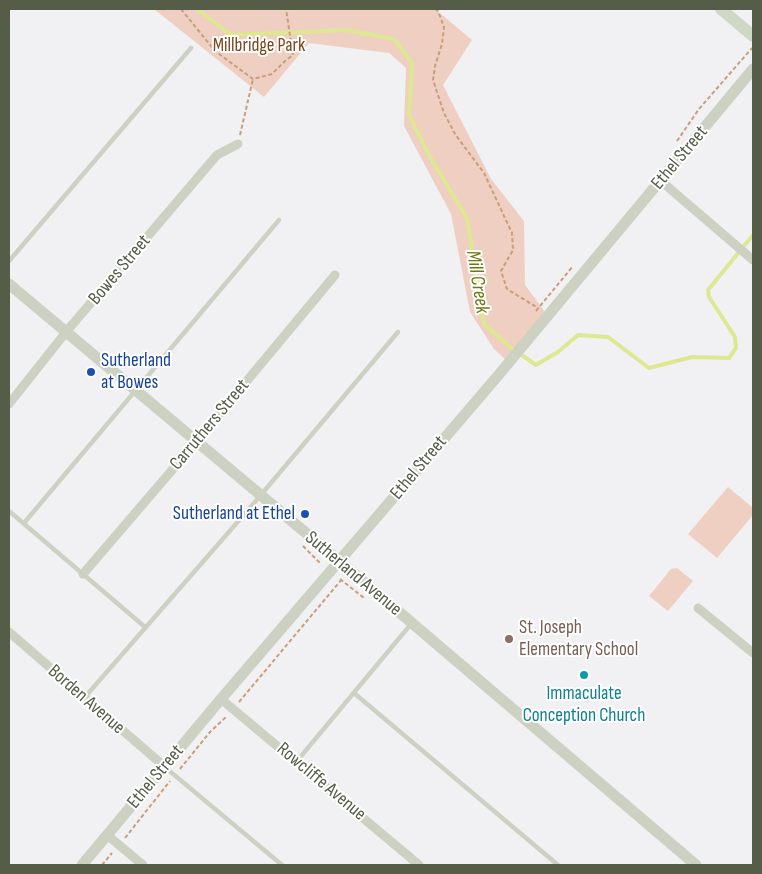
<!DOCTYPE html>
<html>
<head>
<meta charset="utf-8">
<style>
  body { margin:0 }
  #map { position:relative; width:762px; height:874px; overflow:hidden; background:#f1f1f3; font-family:"Sofia Sans Condensed",sans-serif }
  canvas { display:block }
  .frame { position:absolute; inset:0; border:10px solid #555d49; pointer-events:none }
</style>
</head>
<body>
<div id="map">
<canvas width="762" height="874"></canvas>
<div class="frame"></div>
</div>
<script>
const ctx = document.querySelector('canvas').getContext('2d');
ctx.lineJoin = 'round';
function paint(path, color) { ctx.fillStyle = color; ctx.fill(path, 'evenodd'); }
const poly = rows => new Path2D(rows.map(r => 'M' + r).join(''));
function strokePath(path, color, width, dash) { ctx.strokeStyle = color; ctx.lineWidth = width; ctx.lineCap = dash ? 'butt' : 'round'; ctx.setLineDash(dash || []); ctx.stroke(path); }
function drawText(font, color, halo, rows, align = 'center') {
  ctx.font = font + ' "Sofia Sans Condensed",sans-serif'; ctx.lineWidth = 4; ctx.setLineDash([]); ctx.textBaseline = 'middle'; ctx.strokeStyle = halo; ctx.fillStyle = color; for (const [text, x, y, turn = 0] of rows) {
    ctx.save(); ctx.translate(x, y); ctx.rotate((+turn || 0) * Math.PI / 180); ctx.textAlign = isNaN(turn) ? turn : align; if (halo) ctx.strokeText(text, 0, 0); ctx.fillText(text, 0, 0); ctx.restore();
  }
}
const green = poly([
  [154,9,435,9,472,40,443,85,491,179,524,221,525,285,545,312,506,360,494,349,470,312,451,214,404,126,406,68,389,53,309,43,264,97],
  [728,487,753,508,753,515,717,558,688,534],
  [677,568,693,581,668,611,649,596,671,569]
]);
const stream = poly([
  [197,9,231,35,346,30,394,39,412,63,409,115,430,157,467,218,484,324,509,346,536,365,558,352,578,335,608,337,649,368,692,357,729,358,736,348,735,337,709,297,708,290,753,235]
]);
const path = poly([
  [181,9,215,51,253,79,272,74,285,61,293,55,286,9],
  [435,9,438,11,444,27,442,44,435,66,433,80,444,113,455,134,484,173,512,233,513,250,501,271,507,289,538,308],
  [240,135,253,79],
  [677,141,699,109,752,48],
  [536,311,573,266],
  [303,546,321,564],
  [340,579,364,598],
  [239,702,342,579],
  [180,769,210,732,226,717],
  [125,838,170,781],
  [102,865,112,853]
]);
const service = poly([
  [9,261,191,48],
  [9,511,145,627],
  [24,523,279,220],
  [354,693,558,865],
  [85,697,255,502,398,332],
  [297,761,411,624],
  [166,768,282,865]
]);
const minor = poly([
  [661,181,753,260],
  [9,404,66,332,217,155,238,144],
  [83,574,191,448,335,275],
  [698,608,753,653],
  [9,632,165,767],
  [221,699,419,865],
  [107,835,143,865]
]);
const tertiary = poly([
  [9,284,331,554,696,865],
  [82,865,221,699,496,378,753,69]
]);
const secondary = poly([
  [721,9,753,36]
]);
const markers = [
  [91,372,5,"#1a4fb4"],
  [305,514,5,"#1a4fb4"],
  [509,639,5,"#8d6e63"],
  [584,675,5,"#0f9aa8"]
];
const parkNames = [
  ["Millbridge Park",259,46]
];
const streetNames = [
  ["Ethel Street",680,158,-50],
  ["Bowes Street",120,270,-50],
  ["Carruthers Street",210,425,-50],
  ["Ethel Street",419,468,-50],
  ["Sutherland Avenue",353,574,40],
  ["Borden Avenue",86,700,41],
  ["Ethel Street",156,777,-50],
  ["Rowcliffe Avenue",321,782,40]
];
const transitNames = [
  ["Sutherland",101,361],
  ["at Bowes",101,383],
  ["Sutherland at Ethel",295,514,"right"]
];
const educationNames = [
  ["St. Joseph",519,628],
  ["Elementary School",519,650]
];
const cultureNames = [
  ["Immaculate",584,694],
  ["Conception Church",584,716]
];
const waterNames = [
  ["Mill Creek",477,282,81]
];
paint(green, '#eecfc2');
strokePath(stream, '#dde891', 4);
strokePath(path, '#ca9d7b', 2, [4, 2.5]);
strokePath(service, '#ccd1c2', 4.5);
strokePath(minor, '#ccd1c2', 9);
strokePath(tertiary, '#ccd1c2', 11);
strokePath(secondary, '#cfd8c4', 12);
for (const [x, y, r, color] of markers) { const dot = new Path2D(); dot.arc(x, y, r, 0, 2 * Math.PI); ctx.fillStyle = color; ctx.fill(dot); strokePath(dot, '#fff', 2); }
drawText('19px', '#7c451c', '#fff', parkNames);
drawText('19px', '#555d49', '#fff', streetNames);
drawText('19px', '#164399', '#fff', transitNames, 'left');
drawText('19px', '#785e54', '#fff', educationNames, 'left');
drawText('19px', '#0d838f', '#fff', cultureNames);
drawText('italic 20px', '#6c7912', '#fff', waterNames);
</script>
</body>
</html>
